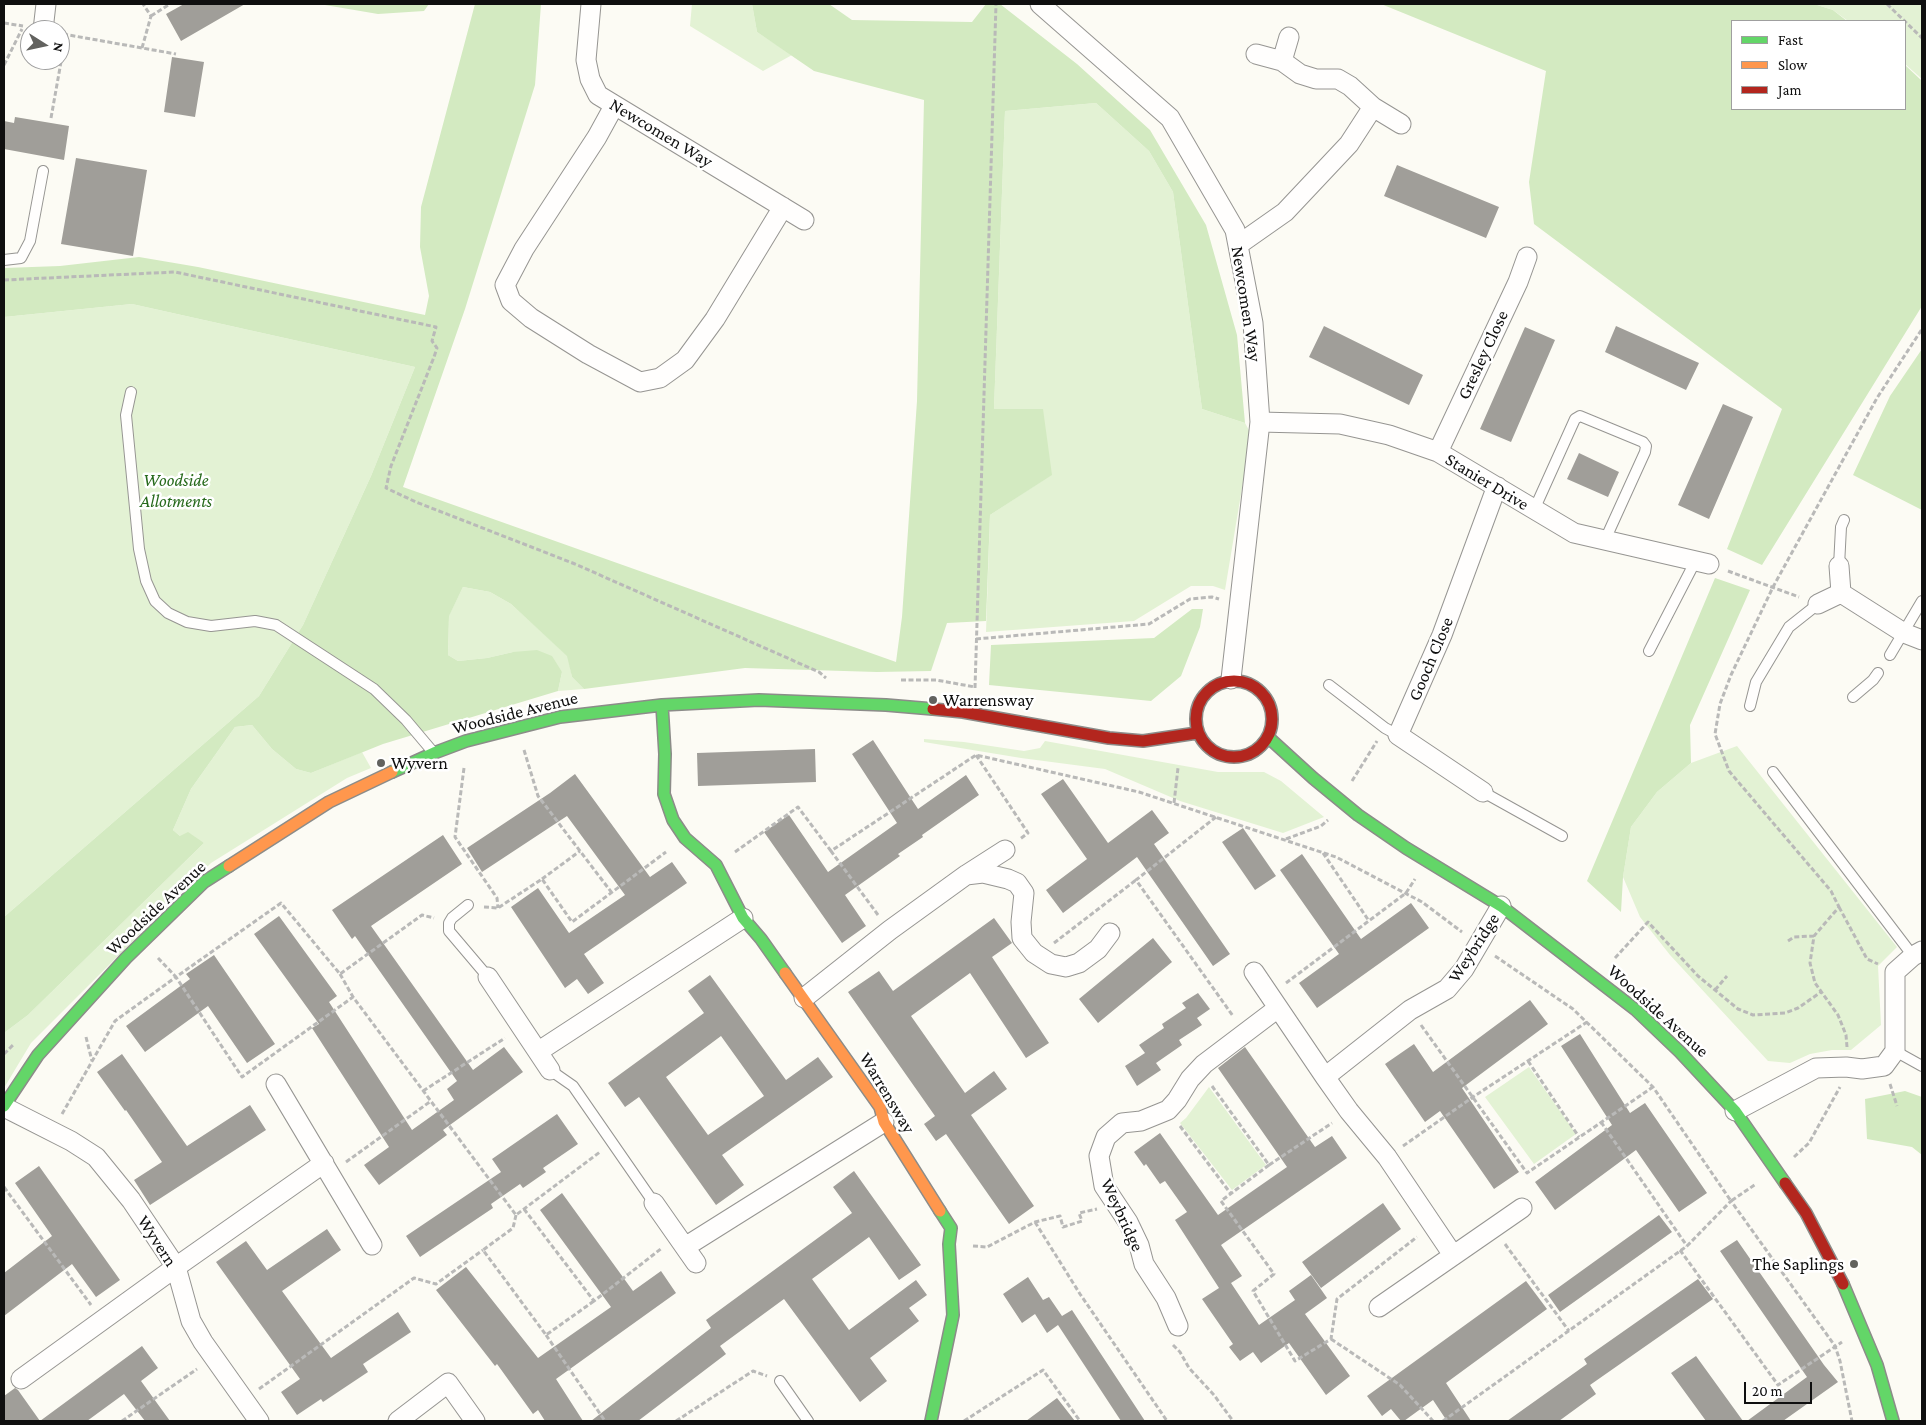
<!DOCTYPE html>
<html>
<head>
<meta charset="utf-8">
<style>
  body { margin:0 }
  #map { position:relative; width:1926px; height:1425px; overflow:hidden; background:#fcfbf4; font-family:"Crimson Pro",serif }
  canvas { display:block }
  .frame { position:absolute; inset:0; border:5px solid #0f0f0f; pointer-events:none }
  .legend { position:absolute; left:1731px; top:20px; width:175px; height:90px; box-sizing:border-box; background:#fff; border:1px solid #9f9f9f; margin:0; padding:6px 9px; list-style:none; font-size:15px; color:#0f0f0f }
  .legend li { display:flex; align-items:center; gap:10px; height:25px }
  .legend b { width:25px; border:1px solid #9f9f9f }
  .north { position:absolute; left:20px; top:20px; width:50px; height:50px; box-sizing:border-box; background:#fff; border:1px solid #9f9f9f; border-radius:50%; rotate:100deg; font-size:14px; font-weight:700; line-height:20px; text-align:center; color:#0f0f0f }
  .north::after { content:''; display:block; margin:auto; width:18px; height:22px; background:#62625f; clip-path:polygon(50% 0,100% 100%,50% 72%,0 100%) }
  .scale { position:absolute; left:1744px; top:1382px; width:68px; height:22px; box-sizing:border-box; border:2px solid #0f0f0f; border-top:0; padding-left:6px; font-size:15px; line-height:18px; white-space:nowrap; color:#0f0f0f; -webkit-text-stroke:4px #fff; paint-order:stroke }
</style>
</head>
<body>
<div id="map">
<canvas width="1926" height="1425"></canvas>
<div class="frame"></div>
<ul class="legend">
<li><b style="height:6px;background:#63d668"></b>Fast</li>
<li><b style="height:6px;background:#ff974d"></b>Slow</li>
<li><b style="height:6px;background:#b3261e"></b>Jam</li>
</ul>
<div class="north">N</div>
<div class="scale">20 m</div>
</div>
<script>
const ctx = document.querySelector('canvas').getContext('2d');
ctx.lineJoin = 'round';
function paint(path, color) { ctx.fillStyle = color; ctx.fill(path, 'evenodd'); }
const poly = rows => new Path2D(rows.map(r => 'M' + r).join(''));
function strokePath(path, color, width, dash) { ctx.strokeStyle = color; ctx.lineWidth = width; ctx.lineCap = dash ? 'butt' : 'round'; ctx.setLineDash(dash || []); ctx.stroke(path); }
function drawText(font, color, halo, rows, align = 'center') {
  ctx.font = font + ' "Crimson Pro",serif'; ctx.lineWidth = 5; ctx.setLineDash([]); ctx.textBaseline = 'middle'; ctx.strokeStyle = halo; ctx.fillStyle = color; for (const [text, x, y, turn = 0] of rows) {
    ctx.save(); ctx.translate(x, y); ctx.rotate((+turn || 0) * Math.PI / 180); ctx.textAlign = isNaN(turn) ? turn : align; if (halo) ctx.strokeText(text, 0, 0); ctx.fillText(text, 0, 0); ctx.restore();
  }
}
const green = poly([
  [692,4,752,4,757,32,792,55,763,71,690,26],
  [1814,4,1922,4,1922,79,1905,64,1905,21,1848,21,1833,10],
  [1096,103,1149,151,1173,192,1202,409,1245,423,1251,434,1225,590,1213,586,1191,586,1134,621,986,632,990,515,1051,475,994,409,1005,111],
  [132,304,415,367,371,476,303,625,259,696,4,917,4,317],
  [463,587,490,592,511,604,568,656,572,677,584,689,558,691,562,672,513,652,487,658,458,661,448,655,449,615],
  [252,725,272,749,296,769,311,773,362,752,371,768,347,778,211,863,31,1043,4,1088,4,1033,28,1015,204,843,180,836,173,830,191,789,235,727],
  [924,739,964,742,1024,751,1040,748,1045,741,1218,772,1264,772,1281,781,1324,817,1283,833,1180,801,1105,769,1021,758,924,742],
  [1737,746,1897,947,1878,966,1881,1025,1851,1050,1832,1050,1810,1054,1790,1063,1768,1061,1670,955,1640,917,1623,877,1631,827,1657,792,1691,763],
  [1529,1067,1576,1134,1534,1164,1485,1097],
  [1209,1087,1266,1165,1232,1190,1180,1123,1186,1118]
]);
const forest = poly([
  [319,4,429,4,424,11,378,14],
  [475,4,541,4,535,85,465,309,403,487,896,662,902,617,917,401,924,100,814,71,757,32,752,4,829,4,852,20,972,22,986,4,1000,4,1077,64,1150,130,1206,225,1237,335,1245,423,1202,409,1173,192,1149,151,1096,103,1005,111,994,409,1043,409,1052,475,990,515,986,621,947,623,931,671,877,672,745,668,584,689,572,677,567,656,511,604,490,592,463,587,449,616,448,655,458,661,487,658,513,652,537,650,552,656,562,672,558,691,383,744,311,773,296,769,272,749,252,725,235,727,191,789,173,830,180,836,188,832,204,843,28,1015,4,1033,4,917,259,696,303,625,371,476,415,367,132,304,4,317,4,268,60,266,139,257,198,267,425,315,429,296,420,247,421,207],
  [1381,4,1814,4,1833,10,1847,21,1732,21,1732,109,1905,109,1905,65,1922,81,1922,306,1762,565,1727,549,1782,409,1534,224,1529,182,1546,71],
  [1922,349,1922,510,1853,475,1890,396],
  [1715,578,1750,590,1690,725,1691,763,1657,792,1631,827,1623,877,1621,912,1587,881],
  [1192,609,1203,609,1200,627,1181,676,1151,701,989,685,991,645,1154,638],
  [1905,1091,1922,1097,1922,1155,1912,1147,1867,1139,1865,1099]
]);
const building = poly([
  [184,4,245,4,181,41,166,14],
  [172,57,204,62,195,117,164,112],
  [15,117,69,126,64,160,4,149,4,121,14,123],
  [76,158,147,170,133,256,61,244],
  [1397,165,1499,207,1486,238,1384,196],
  [1324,326,1423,375,1409,405,1309,357],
  [1616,326,1699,363,1686,390,1605,352],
  [1525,327,1555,340,1511,442,1480,429],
  [1723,404,1753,417,1709,519,1678,505],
  [1579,453,1619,472,1608,497,1567,479],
  [873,740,918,809,966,775,979,795,922,835,923,837,898,854,900,856,845,895,866,926,842,943,764,832,789,815,828,872,897,823,852,754],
  [815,749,816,782,698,786,697,753],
  [575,774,650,877,672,862,687,883,584,954,604,983,588,994,577,979,565,988,511,907,538,888,569,933,625,895,567,816,482,872,467,848,550,793],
  [1063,779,1108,843,1152,810,1169,833,1154,844,1230,954,1213,966,1137,857,1063,913,1046,890,1087,859,1041,794],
  [1243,828,1276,876,1255,890,1222,842],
  [443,835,462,864,371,926,473,1070,504,1047,523,1072,443,1130,447,1135,379,1185,364,1165,389,1147,312,1028,319,1024,254,934,279,916,337,996,329,1002,412,1130,454,1100,447,1089,457,1081,355,936,352,939,332,910],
  [1302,854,1361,939,1411,903,1429,928,1317,1008,1299,983,1339,954,1280,870],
  [994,918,1012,943,992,957,1049,1043,1026,1058,970,973,911,1016,965,1093,994,1071,1007,1089,971,1115,1034,1206,1009,1224,946,1134,936,1141,924,1124,935,1116,848,992,879,971,893,991],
  [1153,938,1172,962,1098,1023,1079,999],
  [214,955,275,1044,247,1063,208,1006,145,1052,126,1026,190,979,186,974],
  [710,975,786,1080,818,1057,833,1077,722,1155,744,1185,716,1205,639,1097,625,1107,608,1083,704,1013,688,991],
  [721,1036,764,1096,708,1135,666,1077],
  [1198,993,1210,1009,1197,1018,1202,1025,1179,1040,1182,1045,1156,1063,1161,1070,1137,1086,1125,1066,1145,1053,1139,1045,1164,1028,1162,1024,1186,1008,1182,1003],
  [1530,1000,1548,1024,1462,1088,1519,1172,1494,1189,1440,1111,1425,1122,1385,1064,1414,1044,1433,1072],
  [1580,1034,1630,1113,1645,1103,1707,1193,1679,1212,1636,1150,1555,1210,1535,1182,1612,1125,1561,1046],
  [1245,1047,1315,1147,1332,1136,1347,1158,1221,1245,1242,1276,1231,1283,1259,1325,1295,1300,1289,1291,1311,1275,1327,1298,1305,1314,1350,1376,1326,1395,1289,1343,1261,1363,1253,1352,1240,1361,1229,1347,1233,1344,1202,1299,1219,1288,1175,1220,1187,1212,1165,1181,1160,1184,1146,1164,1144,1166,1134,1152,1160,1133,1218,1215,1287,1167,1218,1068],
  [122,1054,187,1146,250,1105,266,1130,150,1205,134,1180,162,1162,126,1110,125,1111,97,1072],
  [557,1114,578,1144,543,1168,546,1172,523,1188,520,1184,491,1204,493,1208,420,1257,406,1236,501,1172,492,1159],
  [39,1166,120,1280,96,1297,72,1264,4,1316,4,1273,52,1236,15,1183],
  [854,1171,921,1265,899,1280,869,1237,812,1279,849,1330,916,1280,927,1295,909,1308,919,1321,870,1358,887,1381,860,1402,784,1299,720,1346,726,1354,638,1421,591,1421,711,1328,706,1320,852,1213,833,1187],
  [562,1193,633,1291,661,1271,676,1293,556,1379,583,1421,545,1421,538,1410,533,1414,497,1364,495,1366,436,1290,466,1267,538,1358,611,1307,540,1210],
  [1383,1203,1401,1229,1321,1288,1302,1262],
  [1659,1215,1672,1232,1560,1312,1548,1295],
  [327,1229,341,1250,282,1291,331,1358,398,1312,411,1332,363,1364,368,1372,323,1402,321,1399,297,1415,281,1392,300,1379,216,1262,246,1241,267,1270],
  [1737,1240,1824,1365,1838,1382,1783,1421,1747,1421,1807,1377,1720,1251],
  [1028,1277,1043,1300,1049,1297,1062,1316,1072,1310,1145,1421,1121,1421,1058,1325,1047,1333,1035,1314,1022,1323,1003,1294],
  [1698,1279,1713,1299,1590,1385,1596,1394,1559,1421,1507,1421,1587,1364,1584,1359],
  [1526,1281,1547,1309,1446,1383,1471,1421,1447,1421,1433,1400,1404,1421,1401,1421,1391,1409,1382,1416,1367,1396],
  [142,1346,158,1368,141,1381,170,1421,145,1421,124,1394,87,1421,4,1421,4,1396,15,1388,18,1390,40,1421],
  [1696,1356,1743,1421,1706,1421,1671,1373],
  [1057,1398,1075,1421,1026,1421]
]);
const path = poly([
  [1887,4,1922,38],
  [151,16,170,4],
  [4,23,23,26],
  [63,34,176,54],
  [142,48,151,16,143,4],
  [4,65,22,29],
  [51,118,66,34],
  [4,280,175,272,436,327,432,341,437,348,434,357,391,466,386,488,416,502,575,564,819,672,826,678],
  [1728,571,1799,597],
  [976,639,1149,624,1190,599,1212,597,1219,599],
  [901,680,936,680,975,687],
  [975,688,996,4],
  [524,750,538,796,612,893],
  [976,755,1028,833,1020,839],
  [464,768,455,837,497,898,498,908],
  [1352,781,1377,741],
  [1174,803,1178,768],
  [1216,817,1136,880,1233,1016],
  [1286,839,1321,826,1328,820],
  [735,852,798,807,831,851],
  [1323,853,1369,921],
  [542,879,580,851],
  [484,907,498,908,542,879,572,922,666,852],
  [1839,907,1867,959,1878,964],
  [878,915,831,851,976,755,1139,792,1336,857,1422,902,1462,932],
  [1788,941,1794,937,1814,936],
  [1054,943,1136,880],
  [1495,956,1573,1009,1653,1087,1731,1201,1756,1184],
  [158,958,176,977,281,903,340,974,422,915,434,918],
  [1615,958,1648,922,1698,976,1738,1009,1753,1015,1785,1013,1798,1008,1821,992],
  [340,974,353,997,516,1215,600,1152],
  [1286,983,1406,893,1415,879],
  [1715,990,1727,976],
  [1421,1025,1527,1173,1653,1087],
  [86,1037,92,1061],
  [1847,1047,1846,1035,1838,1015,1815,983,1810,963,1814,936,1839,907,1831,891,1729,771,1715,734,1720,704,1731,675,1773,587,1877,398,1922,329],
  [4,1054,14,1044],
  [1528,1061,1579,1137],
  [1890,1084,1897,1106],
  [1212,1086,1269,1165,1332,1123],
  [423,1091,505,1038],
  [62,1114,115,1021,176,977,242,1077,353,997],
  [1601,1122,1687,1246],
  [1180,1126,1231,1194],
  [1403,1146,1473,1097,1587,1022],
  [1794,1157,1809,1143,1840,1087],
  [346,1162,431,1101],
  [1269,1165,1221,1201,1274,1274,1253,1291,1295,1361,1331,1339,1337,1299,1417,1237],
  [4,1187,91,1305],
  [524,1209,594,1301,662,1248],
  [516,1215,513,1228,483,1250,546,1335,594,1301],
  [1035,1222,1080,1294,1167,1421],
  [1505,1244,1569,1331],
  [973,1246,987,1247,1035,1222,1060,1216,1063,1227,1082,1221,1079,1213,1097,1209],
  [1680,1250,1778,1385,1842,1342],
  [546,1335,605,1421],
  [1331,1339,1400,1385,1433,1421],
  [1173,1345,1180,1352,1189,1368,1214,1395,1233,1421],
  [259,1389,414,1278,436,1284,483,1250],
  [122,1421,197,1369],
  [676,1421,753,1371,767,1376],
  [964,1421,1043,1370,1080,1421],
  [1443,1421,1687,1246,1731,1201,1835,1346,1840,1361,1852,1421]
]);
const lane = poly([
  [4,260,21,258,30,241,43,171],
  [131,392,126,415,139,549,146,581,155,601,168,613,187,622,211,626,255,621,276,625,374,689,406,720,433,752],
  [1534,510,1575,419,1580,416,1643,442,1646,446,1645,452,1605,540],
  [1839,566,1841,527,1844,520],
  [1649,651,1696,560],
  [1890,655,1922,601],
  [1329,685,1385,728,1398,735],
  [1853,697,1873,680,1878,673],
  [1750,706,1756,682,1789,627,1818,604],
  [1773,772,1913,956],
  [1483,792,1562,836],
  [468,905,452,918,449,923,449,931,488,977],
  [1895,1051,1922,1066],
  [550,1070,573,1086,654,1203],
  [780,1381,808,1421]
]);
const street = poly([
  [591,4,586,60,590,79,598,95,804,220],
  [1040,4,1170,118,1235,230,1253,323,1260,422,1231,679],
  [43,30,46,4],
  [1256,54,1282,61,1300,74,1316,79,1338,79,1350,86,1373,107,1401,124],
  [1282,61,1289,37],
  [614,106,597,137,524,249,505,285,511,301,531,318,588,354,640,382,660,378,685,360,715,319,783,207],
  [1238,245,1285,212,1349,144,1373,107],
  [1260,422,1340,424,1389,435,1438,452,1574,533,1709,564],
  [1438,452,1518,282,1527,257],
  [1839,566,1841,593],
  [1818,604,1841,593,1904,633,1922,640],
  [1483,792,1398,735,1442,635,1494,494,1498,487],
  [966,875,983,873,1008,879,1017,883,1024,893,1021,922,1022,938,1034,953,1051,964,1066,967,1079,963,1098,949,1110,933],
  [1254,972,1325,1077,1349,1111,1387,1157,1453,1255],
  [488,977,550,1070],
  [804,998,890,930,966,875,1005,850],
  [539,1051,743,918],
  [1325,1077,1410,1010,1447,989,1464,969,1501,906],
  [276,1084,372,1245],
  [4,1107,71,1141,96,1157,131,1200,176,1267,191,1321,203,1342,259,1421],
  [1735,1111,1816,1068,1846,1067,1862,1069,1884,1066,1895,1051,1895,972,1913,956,1922,951],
  [654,1203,696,1263],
  [685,1247,884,1122],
  [1379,1307,1522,1208],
  [1178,1326,1166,1298,1144,1264,1139,1245,1128,1222,1104,1186,1099,1156,1106,1137,1122,1123,1141,1121,1168,1110,1177,1100,1190,1079,1204,1064,1278,1008],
  [21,1379,176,1267,324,1163],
  [398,1421,448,1383,475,1421]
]);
const fast = poly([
  [662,705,665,754,664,794,673,820,685,838,716,865,743,918,761,939,785,973],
  [1268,737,1313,778,1358,815,1406,848,1501,906,1636,1010,1680,1052,1735,1111,1785,1183],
  [392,772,434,753,466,741,560,717,662,705,759,700,886,705,933,709],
  [4,1106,38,1055,126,958,204,882,229,866],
  [1843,1284,1877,1365,1893,1421],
  [931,1421,953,1315,949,1244,951,1228,940,1211]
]);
const slow = poly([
  [229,866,329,802,392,772],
  [785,973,880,1107,884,1122,940,1211]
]);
const jam = poly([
  '1196 719a38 38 0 1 1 76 0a38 38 0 1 1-76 0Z',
  [933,709,963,712,1109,738,1143,741,1197,733],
  [1785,1183,1806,1213,1843,1284]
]);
const markers = [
  [933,700,5,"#62625f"],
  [381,763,5,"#62625f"],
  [1854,1264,5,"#62625f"]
];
const streetNames = [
  ["Newcomen Way",661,133,31],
  ["Newcomen Way",1246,304,81],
  ["Gresley Close",1483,355,-65],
  ["Stanier Drive",1487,482,31],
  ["Gooch Close",1431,659,-67],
  ["Woodside Avenue",515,713,-14],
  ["Woodside Avenue",156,908,-43],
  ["Weybridge",1474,948,-57],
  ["Woodside Avenue",1658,1011,42],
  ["Warrensway",887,1093,59],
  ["Weybridge",1122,1215,65],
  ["Wyvern",157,1241,57]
];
const parkNames = [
  ["Woodside",176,480],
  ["Allotments",176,501]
];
const poiNames = [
  ["Warrensway",943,700],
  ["Wyvern",391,763],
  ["The Saplings",1844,1264,"right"]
];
paint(green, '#e3f2d4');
paint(forest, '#d3eac1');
paint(building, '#a09e99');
strokePath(lane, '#969592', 12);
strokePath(street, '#969592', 21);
strokePath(fast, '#8c8c89', 14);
strokePath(slow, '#8c8c89', 14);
strokePath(jam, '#8c8c89', 14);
strokePath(path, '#b9b9b8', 3, [5, 2.5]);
strokePath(lane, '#fffefd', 10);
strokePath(street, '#fffefd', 19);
strokePath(fast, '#63d668', 11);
strokePath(slow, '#ff974d', 11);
strokePath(jam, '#b3261e', 11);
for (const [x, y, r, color] of markers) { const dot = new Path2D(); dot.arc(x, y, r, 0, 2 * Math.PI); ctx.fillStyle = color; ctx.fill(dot); strokePath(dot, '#fff', 2); }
drawText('18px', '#0f0f0f', '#fff', streetNames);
drawText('italic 18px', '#276a1c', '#fff', parkNames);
drawText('18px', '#0f0f0f', '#fff', poiNames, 'left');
</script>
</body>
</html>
